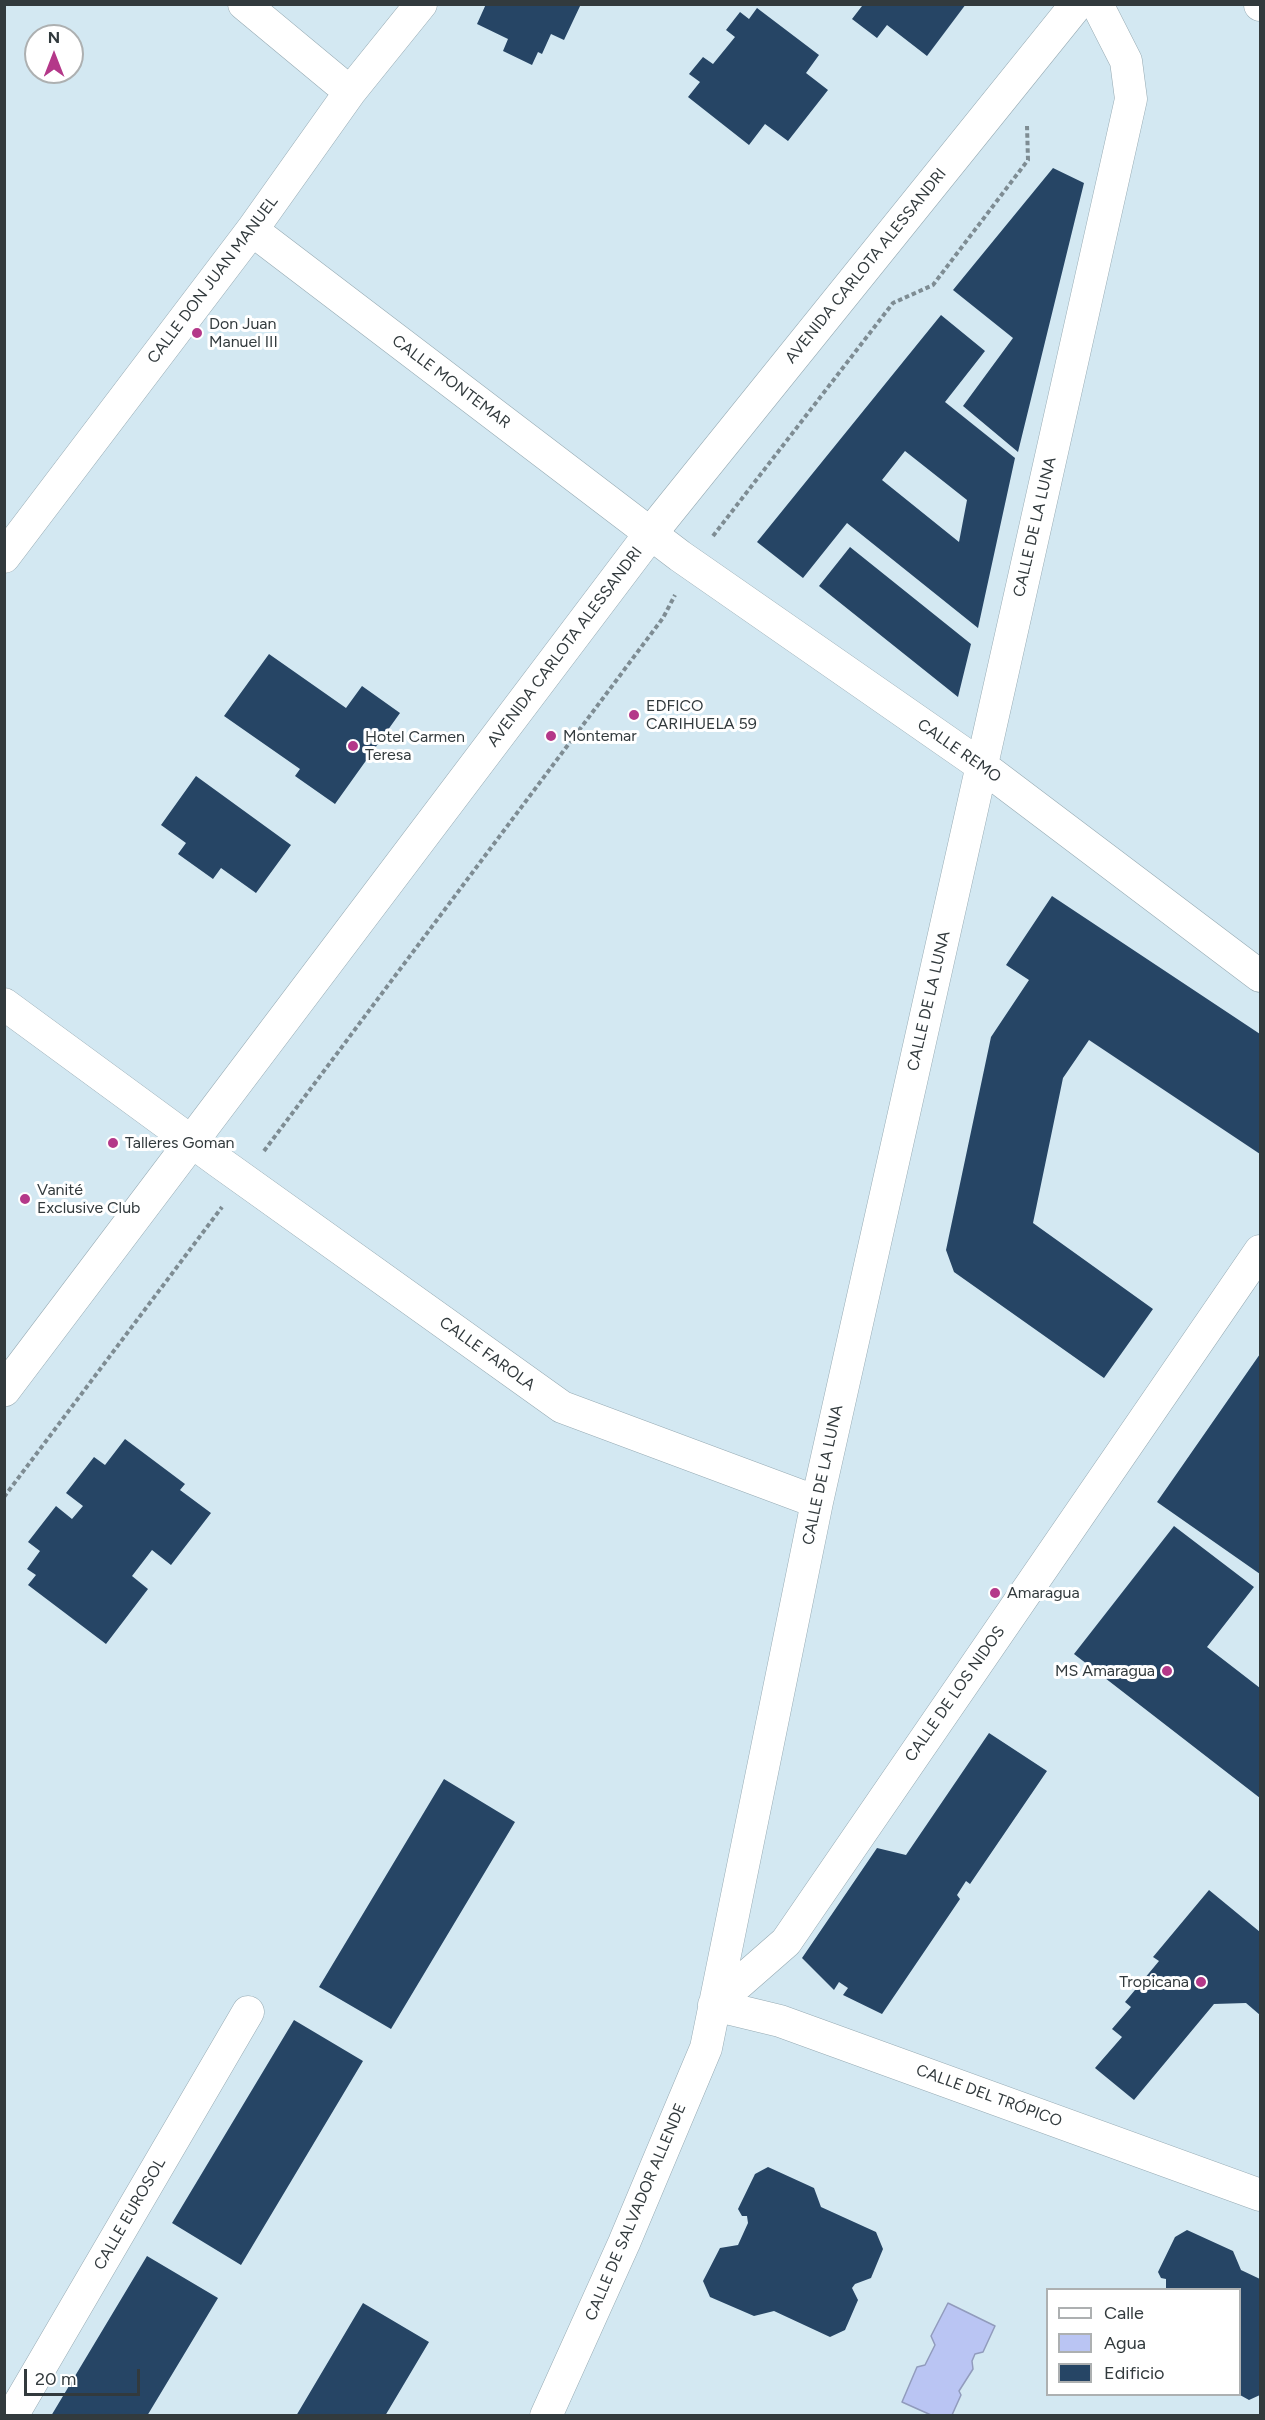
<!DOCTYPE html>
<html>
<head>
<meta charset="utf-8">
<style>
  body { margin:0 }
  #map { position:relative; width:1265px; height:2420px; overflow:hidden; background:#d3e8f2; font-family:Figtree,sans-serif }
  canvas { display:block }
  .frame { position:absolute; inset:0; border:6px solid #323a3d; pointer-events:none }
  .legend { position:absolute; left:1046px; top:2288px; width:195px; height:108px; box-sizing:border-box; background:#fff; border:2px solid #adb0b1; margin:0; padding:8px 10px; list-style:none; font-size:18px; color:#323a3d }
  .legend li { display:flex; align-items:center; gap:12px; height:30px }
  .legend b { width:30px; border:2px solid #adb0b1 }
  .north { position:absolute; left:24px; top:24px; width:60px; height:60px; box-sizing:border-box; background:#fff; border:2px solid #adb0b1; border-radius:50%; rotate:0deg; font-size:16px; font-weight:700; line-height:24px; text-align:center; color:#323a3d }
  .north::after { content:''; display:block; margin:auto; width:21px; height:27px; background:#b43889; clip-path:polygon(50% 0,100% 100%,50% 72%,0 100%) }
  .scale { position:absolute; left:24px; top:2369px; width:116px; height:27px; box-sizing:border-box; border:3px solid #323a3d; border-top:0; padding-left:8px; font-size:18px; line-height:21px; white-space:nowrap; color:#323a3d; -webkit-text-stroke:4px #fff; paint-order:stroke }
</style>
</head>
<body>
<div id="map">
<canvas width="1265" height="2420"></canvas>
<div class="frame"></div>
<ul class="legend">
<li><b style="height:8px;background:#fff"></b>Calle</li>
<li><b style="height:16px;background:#bac5f3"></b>Agua</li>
<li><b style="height:16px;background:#264565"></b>Edificio</li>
</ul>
<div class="north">N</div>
<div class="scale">20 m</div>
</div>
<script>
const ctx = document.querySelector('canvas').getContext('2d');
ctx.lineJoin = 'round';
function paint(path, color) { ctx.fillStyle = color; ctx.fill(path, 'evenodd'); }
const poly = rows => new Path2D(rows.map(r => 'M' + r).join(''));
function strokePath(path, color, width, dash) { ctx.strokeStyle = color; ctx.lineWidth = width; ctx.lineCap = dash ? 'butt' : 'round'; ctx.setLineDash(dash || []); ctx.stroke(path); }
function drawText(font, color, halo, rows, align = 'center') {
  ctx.font = font + ' Figtree,sans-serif'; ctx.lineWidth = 6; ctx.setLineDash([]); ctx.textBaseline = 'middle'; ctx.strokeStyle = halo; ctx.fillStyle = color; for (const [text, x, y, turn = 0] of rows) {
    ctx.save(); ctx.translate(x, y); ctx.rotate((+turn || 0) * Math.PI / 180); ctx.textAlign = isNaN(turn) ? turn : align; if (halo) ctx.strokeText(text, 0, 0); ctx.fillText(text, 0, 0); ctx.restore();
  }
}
const water = poly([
  [948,2303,995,2326,983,2352,975,2354,972,2361,973,2369,959,2391,961,2395,952,2415,931,2415,902,2402,917,2367,925,2365,935,2345,931,2336,948,2303]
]);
const building = poly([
  [486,4,581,4,564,40,551,34,542,54,538,52,532,65,503,51,508,39,477,24],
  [860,4,966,4,927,56,887,25,877,38,852,19,862,6],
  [757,8,819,55,806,73,828,90,788,141,765,124,749,145,688,97,700,82,689,74,703,57,713,64,735,37,726,30,740,12,749,19],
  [1053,168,1084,183,1018,452,963,406,1013,338,953,290],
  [941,315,985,351,945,402,1015,458,978,628,847,523,803,578,757,542],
  [905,451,967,500,959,542,882,480],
  [850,547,971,644,958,697,819,586],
  [269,654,346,708,362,686,400,713,335,804,295,776,300,769,224,716],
  [196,776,291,845,256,893,221,868,213,879,178,854,186,843,161,825],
  [1052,896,1260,1034,1260,1154,1089,1040,1063,1078,1033,1223,1153,1309,1104,1378,954,1272,946,1250,991,1037,1029,980,1006,965],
  [1260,1354,1260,1574,1157,1502],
  [125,1439,185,1484,180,1490,211,1513,171,1565,152,1550,132,1576,148,1589,106,1644,28,1585,36,1575,27,1569,40,1551,28,1542,56,1506,72,1519,83,1506,66,1493,94,1457,105,1465],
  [1174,1526,1254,1587,1207,1647,1260,1688,1260,1798,1074,1654],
  [989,1733,1047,1771,970,1884,966,1881,957,1895,960,1899,882,2014,843,1995,848,1988,839,1982,834,1990,802,1958,877,1848,906,1855],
  [444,1779,515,1822,391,2029,319,1987],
  [1209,1890,1260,1932,1260,2015,1246,2003,1214,2004,1134,2100,1095,2068,1122,2037,1112,2029,1131,2007,1125,2002,1159,1961,1153,1957],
  [294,2020,363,2061,241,2265,172,2223],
  [768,2167,814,2188,821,2207,876,2232,883,2249,871,2278,855,2284,852,2288,858,2300,845,2330,830,2337,774,2311,754,2316,710,2297,703,2281,720,2248,738,2245,748,2223,747,2216,742,2216,738,2209,755,2174],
  [1187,2230,1233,2251,1241,2270,1260,2279,1260,2395,1249,2400,1240,2395,1240,2290,1166,2290,1166,2279,1161,2278,1158,2272,1175,2237],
  [147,2256,218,2298,147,2416,51,2416],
  [363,2303,429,2342,385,2416,296,2416]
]);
const path = poly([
  [713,536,893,303,933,285,1028,160,1027,126],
  [264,1151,663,618,675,595],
  [4,1497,222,1207]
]);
const minor = poly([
  [244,4,350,92],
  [1260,4,1260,5],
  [252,230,680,556,982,766,1260,976],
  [4,557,252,230,350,92,421,4],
  [4,1004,218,1161,562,1407,817,1502],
  [714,2005,786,1942,1260,1251],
  [714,2005,780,2021,1260,2195],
  [12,2416,248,2012],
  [546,2416,624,2243,706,2048,817,1502,1131,99,1126,61,1097,4]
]);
const secondary = poly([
  [4,1390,651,533,1077,4]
]);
const markers = [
  [197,333,6,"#b43889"],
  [634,715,6,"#b43889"],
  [551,736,6,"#b43889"],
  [353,746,6,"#b43889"],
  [113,1143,6,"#b43889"],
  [25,1199,6,"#b43889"],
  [995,1593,6,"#b43889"],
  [1167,1671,6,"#b43889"],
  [1201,1982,6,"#b43889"]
];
const streetNames = [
  ["AVENIDA CARLOTA ALESSANDRI",866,266,-51],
  ["CALLE DON JUAN MANUEL",213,280,-53],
  ["CALLE MONTEMAR",451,382,37],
  ["CALLE DE LA LUNA",1035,527,-77],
  ["AVENIDA CARLOTA ALESSANDRI",565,647,-53],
  ["CALLE REMO",959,751,35],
  ["CALLE DE LA LUNA",929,1001,-77],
  ["CALLE FAROLA",487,1354,36],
  ["CALLE DE LA LUNA",823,1475,-78],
  ["CALLE DE LOS NIDOS",955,1694,-55],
  ["CALLE DEL TRÓPICO",989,2096,20],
  ["CALLE DE SALVADOR ALLENDE",636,2212,-67],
  ["CALLE EUROSOL",130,2214,-60]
];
const poiNames = [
  ["Don Juan",209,324],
  ["Manuel III",209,342],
  ["EDFICO",646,706],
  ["CARIHUELA 59",646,724],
  ["Montemar",563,736],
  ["Hotel Carmen",365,737],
  ["Teresa",365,755],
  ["Talleres Goman",125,1143],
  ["Vanité",37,1190],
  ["Exclusive Club",37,1208],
  ["Amaragua",1007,1593],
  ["MS Amaragua",1155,1671,"right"],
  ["Tropicana",1189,1982,"right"]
];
paint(water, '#bac5f3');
strokePath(water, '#919bbc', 1.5);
paint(building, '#264565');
strokePath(minor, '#96aab3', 33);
strokePath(secondary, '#96aab3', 34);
strokePath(path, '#7e8c93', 4, [4.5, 3]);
strokePath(minor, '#fff', 32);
strokePath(secondary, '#fff', 33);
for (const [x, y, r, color] of markers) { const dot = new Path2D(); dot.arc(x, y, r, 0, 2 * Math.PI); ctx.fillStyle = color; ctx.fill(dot); strokePath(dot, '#fff', 2); }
drawText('16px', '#323a3d', '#fff', streetNames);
drawText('16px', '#323a3d', '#fff', poiNames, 'left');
</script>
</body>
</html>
